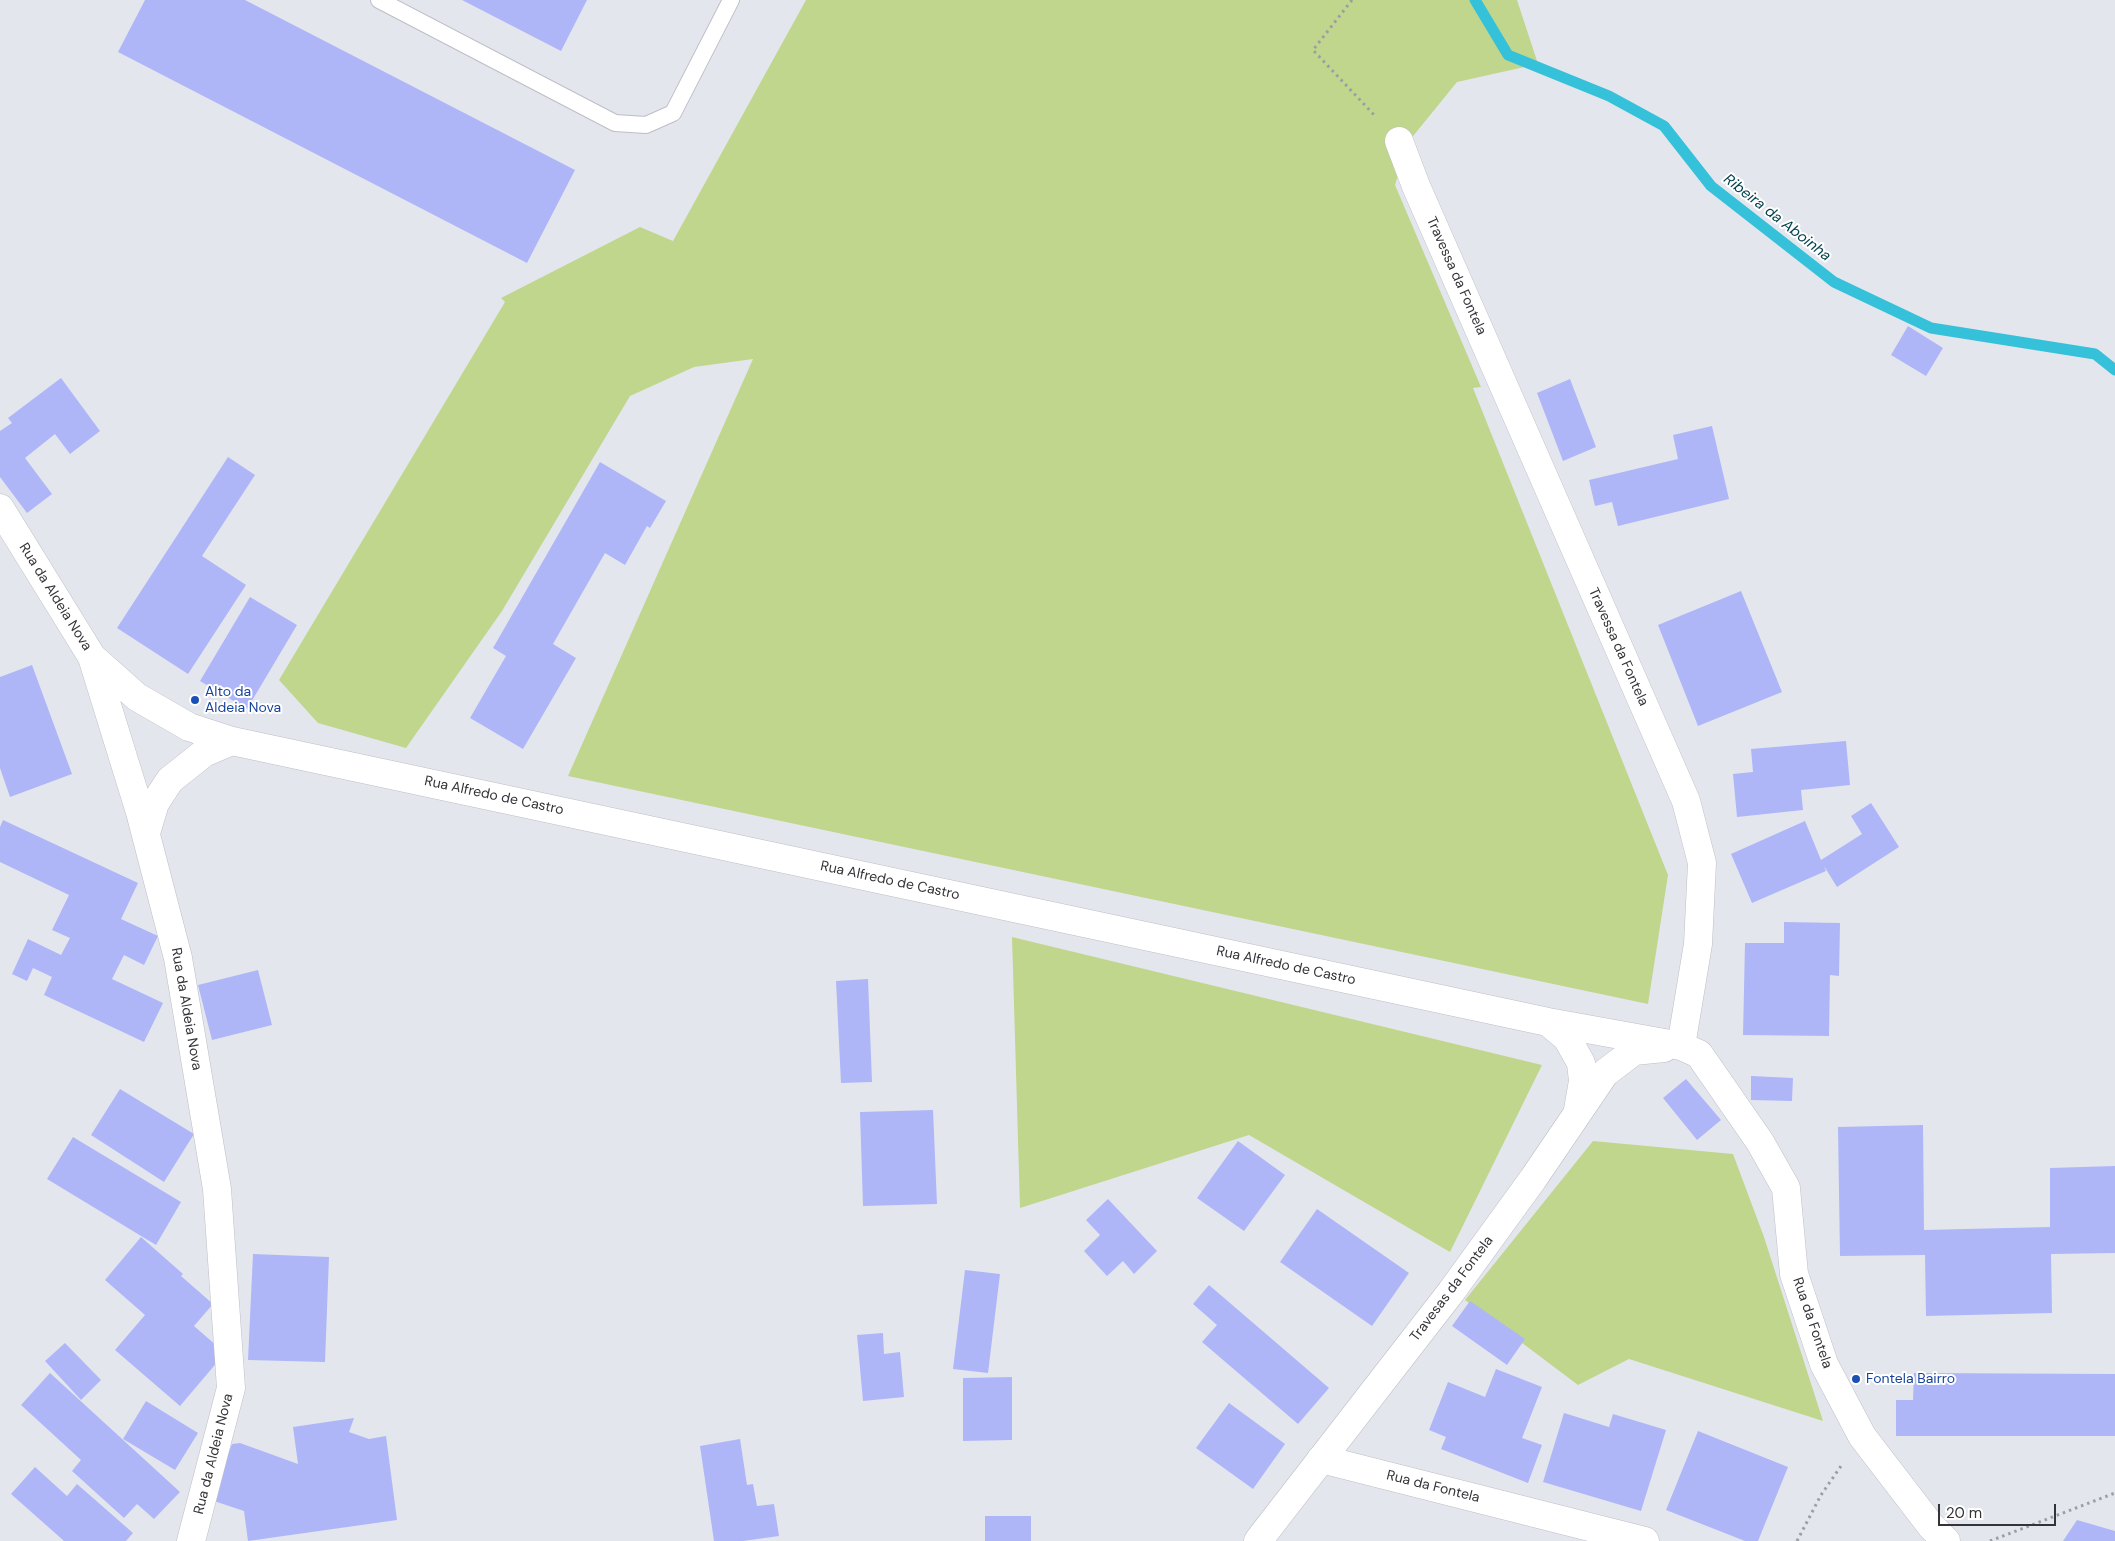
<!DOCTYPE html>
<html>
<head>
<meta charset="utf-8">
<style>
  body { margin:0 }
  #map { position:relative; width:2115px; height:1541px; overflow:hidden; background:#e4e6ee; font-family:"DM Sans",sans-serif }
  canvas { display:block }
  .scale { position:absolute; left:1938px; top:1504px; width:118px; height:22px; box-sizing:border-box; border:2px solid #343438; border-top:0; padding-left:6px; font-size:15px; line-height:18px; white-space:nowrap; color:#343438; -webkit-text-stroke:4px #fff; paint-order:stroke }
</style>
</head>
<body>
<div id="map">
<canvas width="2115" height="1541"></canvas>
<div class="scale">20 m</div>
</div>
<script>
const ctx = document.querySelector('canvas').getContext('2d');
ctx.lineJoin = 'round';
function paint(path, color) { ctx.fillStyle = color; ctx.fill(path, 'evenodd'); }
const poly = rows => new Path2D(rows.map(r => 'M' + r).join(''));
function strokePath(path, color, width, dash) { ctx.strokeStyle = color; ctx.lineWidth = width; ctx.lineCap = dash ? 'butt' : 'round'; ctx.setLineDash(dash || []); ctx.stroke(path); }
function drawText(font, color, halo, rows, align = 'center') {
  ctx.font = font + ' "DM Sans",sans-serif'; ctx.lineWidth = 4; ctx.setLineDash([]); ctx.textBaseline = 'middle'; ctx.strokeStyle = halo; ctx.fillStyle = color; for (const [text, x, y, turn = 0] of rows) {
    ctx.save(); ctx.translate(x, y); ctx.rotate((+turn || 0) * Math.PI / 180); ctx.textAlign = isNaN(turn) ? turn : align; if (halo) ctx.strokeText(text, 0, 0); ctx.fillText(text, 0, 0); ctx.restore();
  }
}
const green = poly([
  [806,0,1517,0,1538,64,1457,82,1409,141,1395,185,1481,387,1473,388,1668,875,1648,1004,568,776,753,359,694,367,630,396,502,611,406,748,318,723,279,680,505,302,501,298,640,227,673,241],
  [1012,937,1542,1065,1450,1252,1249,1135,1020,1208],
  [1593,1141,1733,1154,1764,1237,1823,1421,1629,1359,1578,1385,1465,1300]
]);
const stream = poly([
  [1475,0,1508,55,1609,96,1664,126,1711,186,1834,282,1931,328,2095,354,2115,370]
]);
const building = poly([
  [145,0,245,0,575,170,527,263,118,52],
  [462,0,587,0,561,51],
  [1908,326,1943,348,1926,376,1891,355],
  [61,378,100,431,70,454,55,434,25,458,52,494,27,513,0,477,0,431,12,423,8,418],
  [1570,379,1596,447,1563,461,1537,393],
  [1712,426,1729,499,1618,526,1612,502,1595,506,1589,480,1678,459,1673,435],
  [228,457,255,475,202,556,246,585,188,674,117,628],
  [600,462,666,501,650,528,647,526,625,565,605,553,553,644,576,658,523,749,470,718,506,656,493,648],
  [1741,591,1782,692,1698,726,1658,625],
  [250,597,297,625,247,709,200,681],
  [32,665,72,774,10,797,0,768,0,677],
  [1846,741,1850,785,1801,790,1803,810,1737,817,1733,774,1753,772,1751,749],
  [1871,803,1899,847,1837,887,1824,866,1826,871,1752,903,1731,854,1805,821,1821,860,1862,834,1851,816],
  [3,820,138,883,121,919,158,936,144,965,124,955,112,979,163,1003,144,1042,44,995,52,977,33,968,27,981,12,974,28,939,61,955,70,938,52,930,69,895,0,862,0,827],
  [1784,922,1840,923,1839,976,1830,975,1829,1036,1743,1035,1745,943,1784,943],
  [258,970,272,1025,212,1040,198,985],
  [868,979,872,1082,841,1083,836,981],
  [1751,1076,1793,1078,1792,1101,1751,1100],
  [1686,1079,1721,1120,1697,1140,1663,1098],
  [120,1089,194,1134,164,1182,91,1135],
  [933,1110,937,1204,863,1206,860,1112],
  [1923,1125,1924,1230,2050,1227,2050,1168,2115,1166,2115,1253,2051,1254,2052,1313,1926,1316,1925,1255,1840,1256,1838,1127],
  [73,1137,181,1202,156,1245,47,1179],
  [1238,1141,1285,1175,1244,1231,1197,1198],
  [1108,1199,1157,1251,1134,1274,1123,1261,1107,1276,1084,1251,1100,1235,1086,1220],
  [1317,1209,1409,1273,1372,1326,1280,1262],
  [141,1237,183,1274,181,1276,213,1304,194,1326,225,1353,180,1406,115,1350,145,1315,105,1280],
  [253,1254,329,1257,325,1362,248,1360],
  [965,1270,1000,1274,988,1373,953,1369],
  [1209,1285,1329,1388,1298,1424,1202,1342,1217,1325,1193,1304],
  [1470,1301,1525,1339,1507,1365,1452,1326],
  [883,1333,884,1354,900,1352,904,1397,863,1401,857,1335],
  [65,1343,101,1380,81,1400,45,1361],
  [1496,1369,1542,1387,1522,1438,1542,1445,1528,1483,1441,1449,1446,1437,1429,1430,1448,1382,1485,1397],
  [50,1373,180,1492,154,1519,137,1504,124,1518,72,1471,81,1460,21,1405],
  [1914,1373,2115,1374,2115,1436,1896,1436,1896,1400,1913,1400],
  [1012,1377,1012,1440,963,1441,963,1378],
  [146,1401,198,1433,175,1470,123,1439],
  [1229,1403,1285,1444,1253,1489,1196,1448],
  [1564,1413,1609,1427,1613,1414,1666,1430,1641,1511,1543,1482],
  [354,1418,349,1432,369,1439,386,1436,397,1520,248,1541,244,1511,211,1500,232,1444,240,1443,298,1464,293,1427],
  [1698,1431,1788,1467,1758,1541,1745,1541,1666,1510],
  [740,1439,747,1485,753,1484,757,1506,774,1504,779,1536,743,1541,714,1541,700,1446],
  [35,1467,67,1496,77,1484,133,1533,126,1541,64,1541,11,1494],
  [985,1516,1031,1516,1031,1541,985,1541],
  [2077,1520,2115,1531,2115,1541,2063,1541]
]);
const path = poly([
  [1352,0,1313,50,1376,117],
  [1797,1541,1821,1495,1841,1466],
  [1990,1541,2115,1493]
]);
const service = poly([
  [379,0,615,123,646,125,673,113,731,0]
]);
const minor = poly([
  [1399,141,1416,186,1686,801,1702,863,1698,944,1681,1046],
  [0,508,92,657,140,812,178,958,217,1189,231,1388,191,1541],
  [92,657,137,697,189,727,232,741,1548,1022,1681,1046,1699,1054,1760,1142,1786,1188,1794,1274,1824,1364,1862,1436,1931,1526,1946,1541],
  [146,833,155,803,170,780,204,753,232,741],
  [1548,1022,1567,1038,1581,1063,1583,1081,1578,1110],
  [1321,1459,1645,1541],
  [1258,1541,1451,1292,1533,1179,1605,1073,1634,1051,1664,1048]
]);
const markers = [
  [195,700,5,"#1a4fb4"],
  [1856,1379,5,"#1a4fb4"]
];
const streetNames = [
  ["Travessa da Fontela",1456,276,66],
  ["Rua da Aldeia Nova",55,597,58],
  ["Travessa da Fontela",1618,647,66],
  ["Rua Alfredo de Castro",494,796,12],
  ["Rua Alfredo de Castro",890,881,12],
  ["Rua Alfredo de Castro",1286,966,12],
  ["Rua da Aldeia Nova",186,1009,80],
  ["Travesas da Fontela",1452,1289,-53],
  ["Rua da Fontela",1812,1323,71],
  ["Rua da Aldeia Nova",214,1454,-76],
  ["Rua da Fontela",1433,1487,14]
];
const transitNames = [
  ["Alto da",205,692],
  ["Aldeia Nova",205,708],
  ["Fontela Bairro",1866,1379]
];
const waterNames = [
  ["Ribeira da Aboinha",1777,218,38]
];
paint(green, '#c0d68c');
strokePath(stream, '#35c1d9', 11);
paint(building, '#aeb6f8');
strokePath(service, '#bdbec6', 18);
strokePath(minor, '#bdbec6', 29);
strokePath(path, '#9c9ea4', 3, [2.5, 4]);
strokePath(service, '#fff', 16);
strokePath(minor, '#fff', 28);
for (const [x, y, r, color] of markers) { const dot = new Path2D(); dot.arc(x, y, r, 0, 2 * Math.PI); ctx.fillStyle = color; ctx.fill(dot); strokePath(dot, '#fff', 2); }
drawText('14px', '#343438', '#fff', streetNames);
drawText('14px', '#164399', '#fff', transitNames, 'left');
drawText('italic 15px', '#03424c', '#fff', waterNames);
</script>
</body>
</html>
